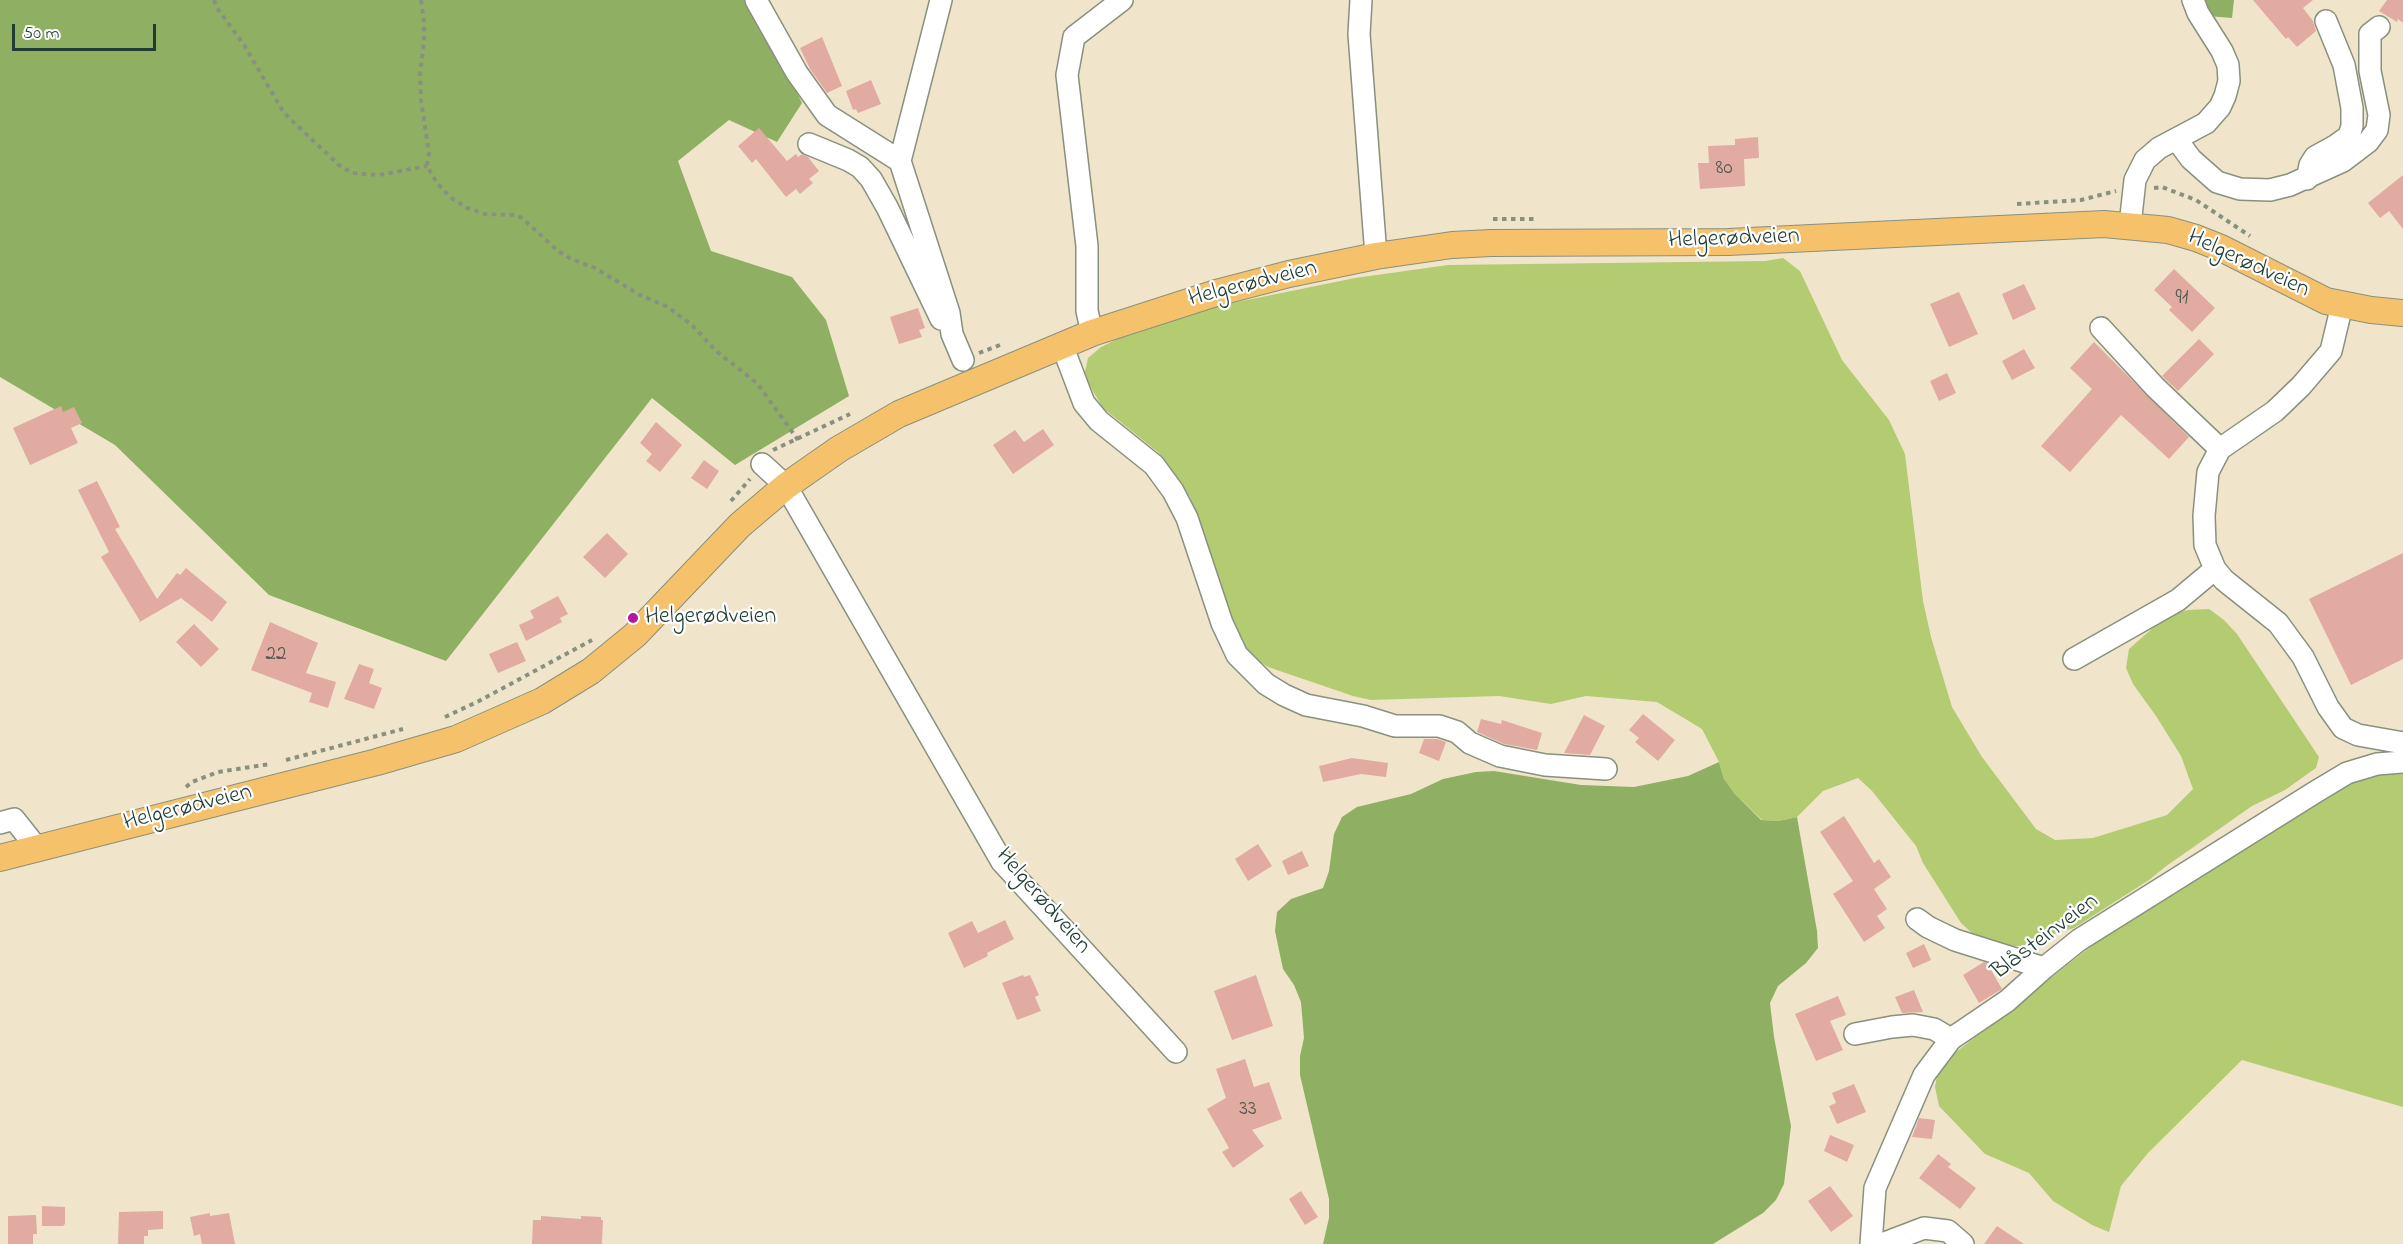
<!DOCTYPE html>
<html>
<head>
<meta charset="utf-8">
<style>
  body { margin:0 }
  #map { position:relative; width:2403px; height:1244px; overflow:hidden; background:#f0e5ca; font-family:"Indie Flower",sans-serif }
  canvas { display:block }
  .scale { position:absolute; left:12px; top:24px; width:144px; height:27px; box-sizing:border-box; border:3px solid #1f3d34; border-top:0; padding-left:8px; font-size:18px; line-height:21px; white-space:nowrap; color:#1f3d34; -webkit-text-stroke:4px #fff; paint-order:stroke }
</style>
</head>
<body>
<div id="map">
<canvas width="2403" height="1244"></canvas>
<div class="scale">50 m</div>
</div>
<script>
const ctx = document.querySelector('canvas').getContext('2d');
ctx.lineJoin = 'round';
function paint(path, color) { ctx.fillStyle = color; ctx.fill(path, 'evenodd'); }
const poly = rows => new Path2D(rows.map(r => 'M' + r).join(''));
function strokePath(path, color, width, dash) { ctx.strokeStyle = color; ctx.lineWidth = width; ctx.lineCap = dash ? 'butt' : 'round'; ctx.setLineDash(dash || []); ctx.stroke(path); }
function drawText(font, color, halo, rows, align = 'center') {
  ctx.font = font + ' "Indie Flower",sans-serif'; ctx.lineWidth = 4.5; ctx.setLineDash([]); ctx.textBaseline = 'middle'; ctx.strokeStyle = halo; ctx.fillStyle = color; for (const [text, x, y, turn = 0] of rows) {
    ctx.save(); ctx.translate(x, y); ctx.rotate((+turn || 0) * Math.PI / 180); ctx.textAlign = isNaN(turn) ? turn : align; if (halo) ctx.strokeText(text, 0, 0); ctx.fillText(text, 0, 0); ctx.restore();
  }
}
const green = poly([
  [1783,258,1800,271,1842,360,1889,420,1905,454,1923,601,1931,637,1952,707,1982,757,2036,829,2055,840,2093,838,2167,815,2193,789,2181,756,2156,716,2133,684,2126,668,2129,649,2170,613,2189,610,2209,609,2224,620,2237,634,2319,757,2316,768,2285,790,2252,806,2165,867,2149,880,2074,928,2056,933,2042,943,2024,946,2007,946,1990,942,1974,935,1961,923,1923,863,1916,846,1872,791,1858,778,1823,791,1797,817,1779,821,1762,820,1735,794,1724,779,1719,762,1702,729,1657,702,1586,696,1551,704,1499,696,1371,700,1353,696,1268,667,1253,657,1241,643,1226,611,1190,497,1159,453,1103,408,1084,376,1088,358,1101,347,1153,322,1188,312,1355,278,1448,265,1765,261],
  [2403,770,2403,1107,2242,1060,2148,1153,2121,1186,2109,1232,2092,1225,2053,1201,2029,1173,1985,1154,1939,1106,1935,1087,1938,1070,1951,1056,2127,918,2281,819,2325,799,2366,775]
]);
const forest = poly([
  [0,0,752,0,802,103,777,142,729,120,678,161,711,251,792,277,826,320,849,396,735,465,652,398,446,661,269,595,115,445,0,377],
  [2193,0,2234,0,2232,18,2196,15],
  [1719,762,1724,779,1735,794,1761,820,1779,821,1797,817,1817,931,1818,948,1806,963,1778,986,1770,1003,1774,1037,1791,1126,1784,1184,1776,1200,1763,1213,1713,1244,1323,1244,1329,1218,1329,1199,1300,1075,1300,1056,1304,1038,1301,1002,1294,985,1283,969,1275,931,1277,912,1291,899,1323,888,1329,871,1334,834,1342,817,1357,807,1411,794,1443,779,1476,772,1494,771,1581,785,1634,787,1688,776]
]);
const building = poly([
  [2253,0,2313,0,2303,8,2313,21,2316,31,2297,47,2288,37,2286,39],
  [2387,0,2403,0,2403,23,2398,19,2397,22,2379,11],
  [822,37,842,86,827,93,810,69,800,48],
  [871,80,881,104,858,113,856,109,853,110,846,91],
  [759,128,787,161,796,154,798,157,802,154,808,157,819,171,809,179,813,183,800,194,796,189,786,197,756,159,752,163,738,146],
  [1758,137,1759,158,1744,159,1745,186,1700,189,1698,163,1709,163,1708,146,1735,145,1735,139],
  [2403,175,2403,229,2389,211,2380,218,2368,203],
  [2174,269,2215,308,2192,332,2169,310,2172,307,2154,290],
  [2024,284,2036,309,2013,320,2002,294],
  [1959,292,1978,334,1949,347,1930,304],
  [918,308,925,328,919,330,922,337,899,344,890,317],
  [2199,339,2214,354,2178,391,2162,376],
  [2094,342,2189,437,2169,459,2121,415,2070,472,2041,446,2092,389,2070,368],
  [2024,349,2035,368,2012,380,2002,361],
  [1947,373,1956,393,1939,401,1930,381],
  [61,406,63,412,74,407,82,423,71,428,78,443,30,465,13,428],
  [656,422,682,445,660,472,646,461,652,454,640,443],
  [1043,429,1054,445,1013,474,993,445,1015,430,1024,442],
  [704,460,719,471,707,489,691,478],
  [97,481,120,527,115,529,157,599,177,573,180,575,186,568,227,602,212,622,181,598,138,623,140,621,101,557,109,552,78,490],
  [607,533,628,554,605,578,583,557],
  [2403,553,2403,659,2351,685,2309,599],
  [558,596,568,614,560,618,562,622,526,641,519,625,534,618,530,611],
  [270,622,318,643,306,673,336,682,328,708,309,702,312,693,251,670],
  [194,624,219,649,201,667,176,642],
  [517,642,526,661,498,673,489,654],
  [359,664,374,669,369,683,382,688,374,709,344,699],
  [1643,714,1675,740,1658,761,1635,742,1639,738,1629,730],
  [1584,715,1605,726,1590,755,1564,753],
  [1481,719,1501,724,1502,720,1542,733,1537,750,1504,744,1477,732],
  [1424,739,1437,739,1446,742,1439,761,1419,753],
  [1352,758,1388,763,1386,777,1361,774,1323,782,1319,766],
  [1844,816,1874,863,1879,859,1891,877,1874,889,1887,909,1877,916,1885,928,1864,942,1833,894,1853,881,1820,832],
  [1258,844,1272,866,1248,881,1235,859],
  [1302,851,1309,866,1288,875,1282,861],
  [1005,920,1014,939,987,953,988,956,964,968,948,933,972,921,978,933],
  [1924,944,1931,960,1913,968,1906,953],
  [1984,962,1987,963,2002,989,1979,1003,1963,975],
  [1023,975,1024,977,1030,975,1039,995,1035,997,1041,1011,1017,1020,1002,983],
  [1256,975,1273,1026,1232,1040,1214,991],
  [1914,990,1923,1012,1902,1013,1895,997],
  [1838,996,1846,1015,1830,1021,1843,1050,1816,1061,1795,1014],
  [1245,1059,1254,1087,1269,1082,1282,1119,1252,1130,1264,1146,1233,1168,1222,1152,1229,1148,1207,1109,1226,1098,1216,1069],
  [1854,1084,1866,1112,1837,1124,1829,1106,1836,1103,1832,1093],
  [1919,1118,1935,1120,1932,1139,1912,1137],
  [1830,1135,1854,1145,1847,1162,1824,1151],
  [1938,1154,1951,1164,1948,1167,1976,1188,1960,1209,1919,1178],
  [1830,1186,1853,1216,1831,1232,1808,1201],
  [1301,1191,1318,1217,1305,1225,1289,1199],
  [42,1206,65,1207,65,1224,63,1226,42,1226],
  [163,1211,163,1229,148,1230,148,1236,144,1236,144,1244,118,1244,119,1212],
  [210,1213,210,1216,229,1213,235,1244,202,1244,200,1234,194,1236,190,1217],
  [36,1215,37,1234,33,1234,33,1244,8,1244,8,1216],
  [541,1216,581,1219,581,1216,601,1217,601,1220,603,1220,602,1244,532,1244,533,1220,541,1220],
  [1997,1226,2024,1244,1984,1244]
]);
const path = poly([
  [214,0,217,8,244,45,284,113,339,165,352,173,379,175,427,166],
  [421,0,424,21,424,41,420,75,421,100,429,153,427,166,437,183,450,197,467,208,485,214,515,215,522,218,558,251,571,259,595,268,640,295,668,307,693,326,716,351,757,383,798,440],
  [2154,188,2162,187,2196,200,2250,236],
  [2017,204,2081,200,2116,191],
  [1493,219,1537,219],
  [979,353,1000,345],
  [773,450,850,414],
  [731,501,750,479],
  [445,717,479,701,592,640],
  [286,760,403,729],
  [186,787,192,782,218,772,270,764]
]);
const minor = poly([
  [756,0,797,73,827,115,900,161,949,313,952,334,963,360],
  [1361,0,1359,34,1376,256],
  [2177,140,2191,159,2217,182,2240,189,2270,190,2290,185,2343,161,2368,142,2377,130,2379,115,2370,71,2370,34,2379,27],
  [809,144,848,160,860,167,871,179,887,207,941,319],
  [900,161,941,0],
  [2307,179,2310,165,2315,157,2335,146,2349,136,2352,126,2352,108,2344,65,2326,21],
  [2130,225,2135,180,2145,160,2159,148,2206,123,2220,107,2225,96,2229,81,2228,65,2222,51,2198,13,2193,0],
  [2342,305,2331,351,2301,386,2275,411,2220,449,2208,472,2204,516,2205,545,2215,569,2224,580,2278,623,2303,657,2328,707,2343,728,2358,735,2403,743],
  [2101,328,2155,387,2220,449],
  [1092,333,1087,311,1087,246,1067,75,1074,37,1122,0],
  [1062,345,1084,403,1099,421,1154,465,1173,491,1187,518,1222,623,1237,655,1266,684,1284,695,1306,705,1363,716,1395,726,1439,726,1457,732,1470,743,1500,756,1545,765,1606,769],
  [762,464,786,486,1002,862,1176,1052],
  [2074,659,2178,600,2215,569],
  [0,823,14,819,37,848],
  [1917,919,1928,927,1955,940,2044,968],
  [1855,1034,1892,1027,1913,1025,1934,1029,1951,1039],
  [1871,1244,1875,1188,1924,1075,1951,1039,2007,1001,2044,968,2079,940,2317,791,2347,773,2377,764,2403,762],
  [1882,1244,1924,1228,1948,1231,1963,1244]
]);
const major = poly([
  [0,858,377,762,456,739,542,701,591,671,635,635,740,525,786,486,839,449,899,414,1092,333,1216,293,1289,274,1376,256,1452,245,1491,243,1728,242,2104,224,2168,230,2196,238,2221,248,2326,301,2371,310,2403,313]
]);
const markers = [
  [633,618,6,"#b5179e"]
];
const numberNames = [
  ["80",1724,170],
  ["91",2182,300],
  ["22",276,656],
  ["33",1248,1111]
];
const streetNames = [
  ["Helgerødveien",1734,240,-2],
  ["Helgerødveien",2248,265,25],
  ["Helgerødveien",1253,285,-14],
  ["Helgerødveien",188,809,-14],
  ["Helgerødveien",1042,902,49],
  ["Blåsteinveien",2046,938,-37]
];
const poiNames = [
  ["Helgerødveien",645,618]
];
paint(green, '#b4cc71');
paint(forest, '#8fb063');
paint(building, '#e1aba1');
strokePath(minor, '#88917f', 24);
strokePath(major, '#88917f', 28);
strokePath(path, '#88917f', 4, [4.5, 4.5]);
strokePath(minor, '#fff', 21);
strokePath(major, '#f6c16b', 26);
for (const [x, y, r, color] of markers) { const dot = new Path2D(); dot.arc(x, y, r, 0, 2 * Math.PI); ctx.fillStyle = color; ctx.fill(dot); strokePath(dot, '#fff', 2); }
drawText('21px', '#50584f', null, numberNames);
drawText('24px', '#1f3d34', '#fff', streetNames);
drawText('24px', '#1f3d34', '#fff', poiNames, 'left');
</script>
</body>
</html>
